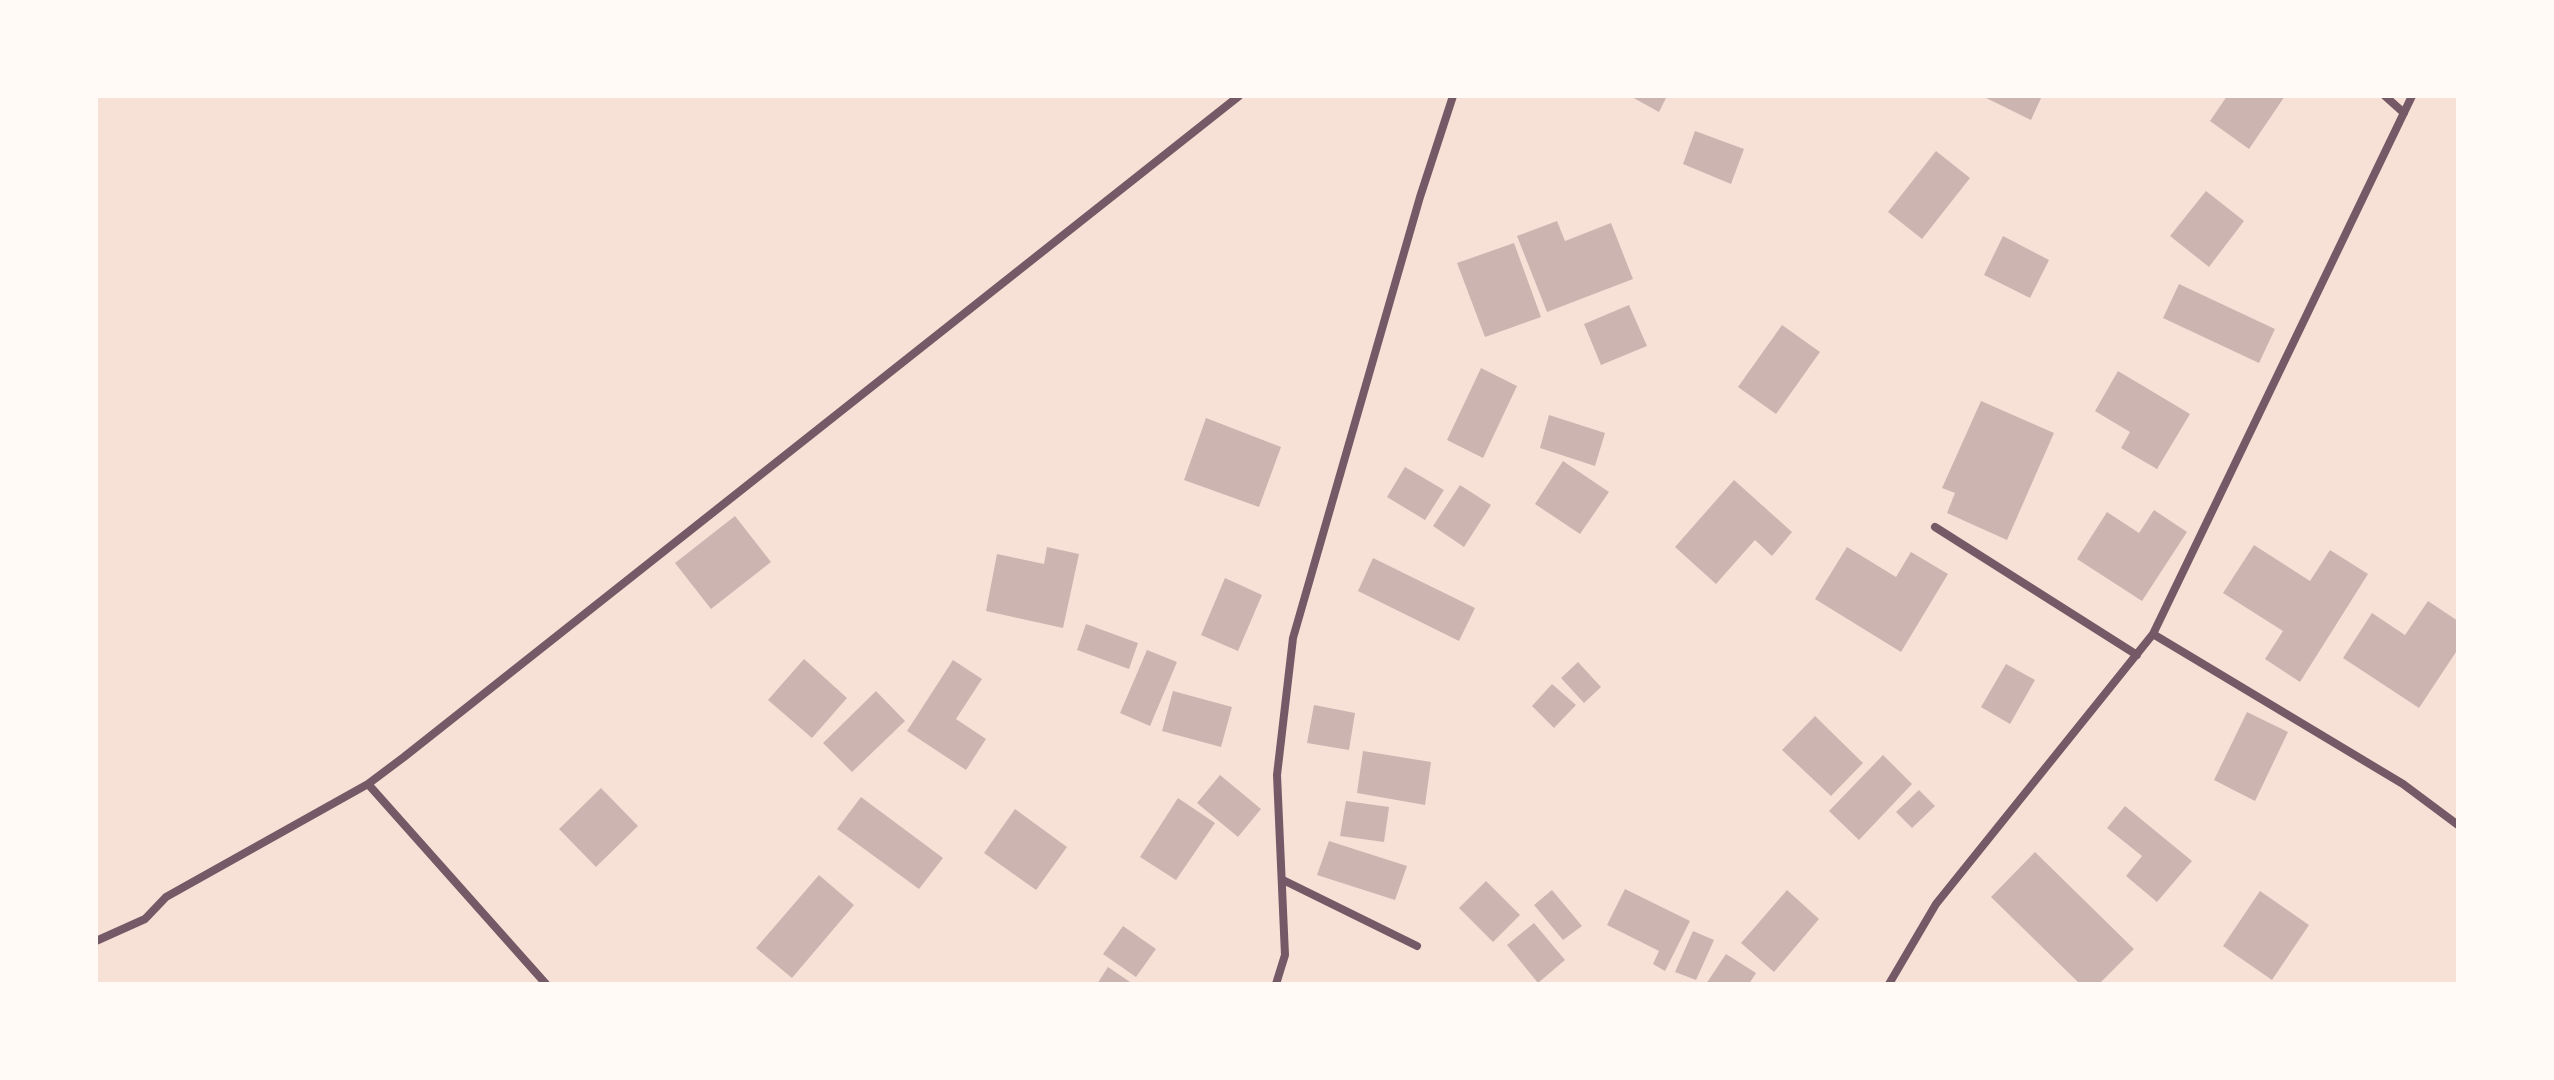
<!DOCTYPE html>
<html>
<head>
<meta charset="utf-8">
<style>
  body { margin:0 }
  #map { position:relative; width:2554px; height:1080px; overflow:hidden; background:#f7e1d7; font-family:Georgia,serif }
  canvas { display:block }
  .frame { position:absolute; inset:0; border:98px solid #fffaf5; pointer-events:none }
</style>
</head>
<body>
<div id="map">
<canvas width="2554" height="1080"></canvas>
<div class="frame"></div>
</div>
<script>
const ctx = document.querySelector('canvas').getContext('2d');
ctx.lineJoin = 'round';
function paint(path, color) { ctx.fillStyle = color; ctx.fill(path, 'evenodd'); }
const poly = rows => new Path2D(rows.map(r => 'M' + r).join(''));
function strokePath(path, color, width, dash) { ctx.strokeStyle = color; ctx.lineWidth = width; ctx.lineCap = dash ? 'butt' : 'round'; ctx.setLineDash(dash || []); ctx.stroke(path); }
const building = poly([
  [1630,96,1667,96,1659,112],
  [1982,96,2042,96,2031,120],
  [2227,96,2285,96,2249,149,2210,121],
  [1695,131,1744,149,1731,184,1683,164],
  [1936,151,1970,178,1922,239,1888,212],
  [2206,191,2244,221,2209,267,2170,236],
  [1557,221,1565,241,1611,223,1633,279,1547,312,1517,236],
  [2003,236,2049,260,2030,298,1984,275],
  [1514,243,1541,317,1485,337,1457,263],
  [2179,284,2275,329,2259,363,2163,318],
  [1629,305,1647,346,1601,365,1584,324],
  [1782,325,1820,352,1776,414,1738,387],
  [1481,368,1517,386,1483,458,1447,440],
  [2118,371,2190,414,2157,469,2121,448,2130,432,2095,411],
  [1981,401,2054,433,2007,540,1947,513,1955,493,1942,488],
  [1549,415,1605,433,1595,466,1540,448],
  [1206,418,1281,447,1259,507,1184,480],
  [1563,461,1609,492,1580,534,1535,504],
  [1405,467,1444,490,1425,520,1387,497],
  [1734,480,1792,532,1772,556,1755,540,1716,584,1675,547],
  [1460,485,1491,505,1464,547,1433,526],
  [2154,510,2187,532,2142,601,2077,559,2107,512,2139,533],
  [735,516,771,562,711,609,675,563],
  [2254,545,2310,581,2330,550,2368,574,2300,682,2265,659,2283,631,2223,593],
  [1047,547,1079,554,1063,628,986,611,997,554,1044,564],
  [1847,547,1896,577,1911,552,1948,574,1901,652,1815,599],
  [1373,558,1475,608,1459,641,1358,591],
  [1225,578,1262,595,1238,651,1201,635],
  [2428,601,2458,621,2458,649,2419,708,2343,658,2372,613,2405,635],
  [1086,624,1138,643,1129,669,1077,650],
  [1147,650,1177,662,1150,726,1120,713],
  [804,659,847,698,812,738,768,700],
  [953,660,982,679,956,719,986,739,966,770,907,731],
  [1578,662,1601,687,1584,703,1561,678],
  [2006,664,2035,680,2010,724,1981,707],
  [1552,684,1576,705,1554,728,1532,706],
  [876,691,905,721,852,772,823,743],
  [1173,691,1232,707,1221,747,1162,731],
  [1314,705,1355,713,1349,750,1307,743],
  [2247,712,2288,732,2255,801,2214,780],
  [1815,716,1863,763,1831,796,1782,750],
  [1363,751,1431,762,1425,805,1357,793],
  [1883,755,1912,784,1859,840,1829,811],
  [1220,775,1261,809,1238,837,1197,803],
  [601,788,638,826,596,867,559,829],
  [1919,790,1935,806,1912,828,1896,812],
  [861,797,943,858,919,889,837,829],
  [1178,798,1215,823,1176,880,1140,857],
  [1346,801,1389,807,1384,842,1340,836],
  [2125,806,2192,861,2157,902,2126,876,2142,856,2107,828],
  [1015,809,1067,847,1036,890,984,853],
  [1329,841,1407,866,1395,900,1317,875],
  [2035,852,2134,949,2099,984,2080,984,1991,897],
  [819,875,854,905,792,978,756,948],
  [1486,881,1520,915,1493,942,1459,908],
  [1625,889,1690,921,1665,971,1653,964,1659,951,1607,925],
  [1552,890,1582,926,1563,940,1534,905],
  [1787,890,1819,919,1774,972,1741,943],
  [2260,891,2309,925,2272,980,2223,946],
  [1534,923,1565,960,1538,983,1507,945],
  [1123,926,1156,949,1136,977,1103,954],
  [1693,931,1714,940,1696,980,1675,972],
  [1726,954,1756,973,1749,984,1706,984],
  [1108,967,1133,984,1097,984]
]);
const minor = poly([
  [2385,96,2404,113],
  [1935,527,2137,655],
  [2153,634,2403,784,2458,825],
  [368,784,546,984],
  [1283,880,1417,946],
  [96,941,145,919,166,897,368,784,404,757,1239,96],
  [1276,984,1285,955,1277,775,1293,638,1420,197,1453,96],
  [1889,984,1936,904,2153,634,2412,96]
]);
paint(building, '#ccb4b1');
strokePath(minor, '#755966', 8);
</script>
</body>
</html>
